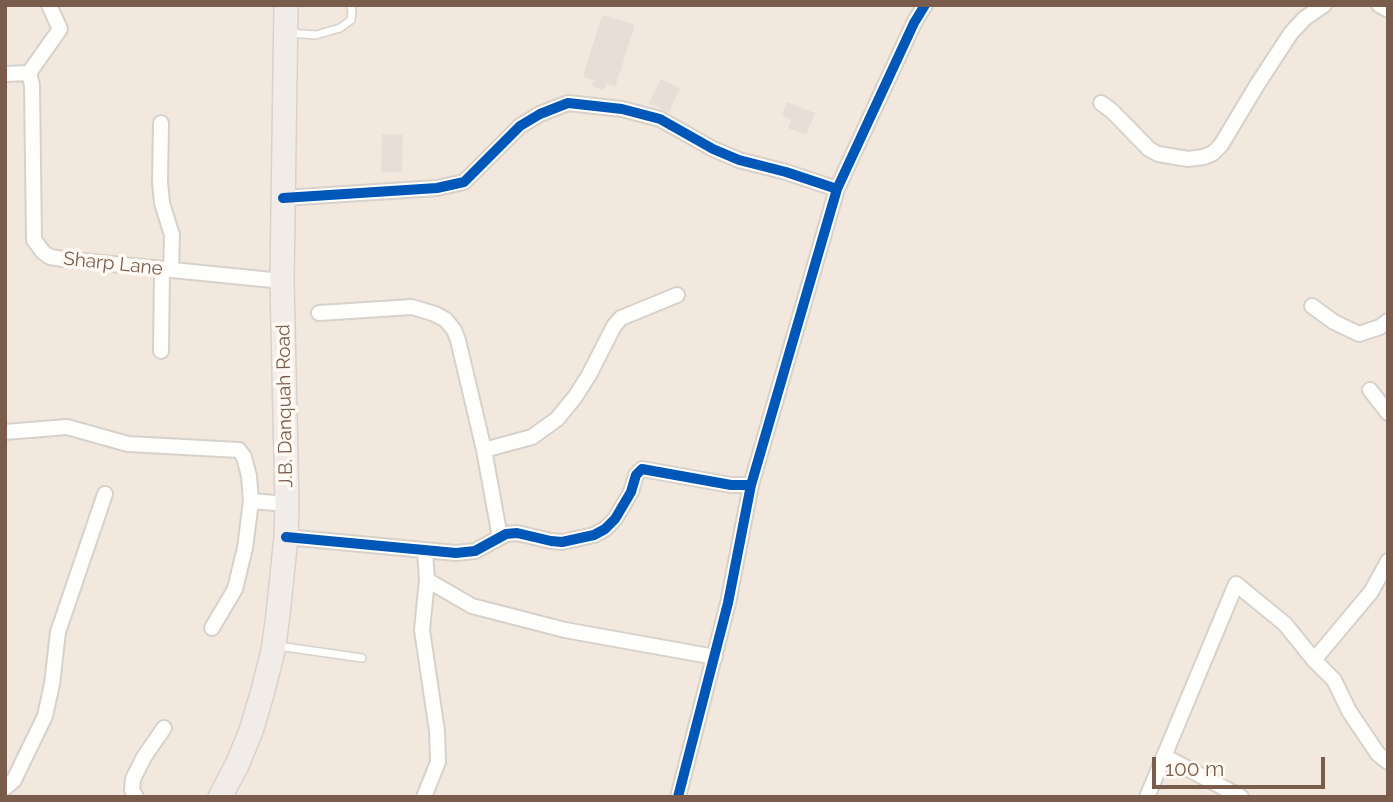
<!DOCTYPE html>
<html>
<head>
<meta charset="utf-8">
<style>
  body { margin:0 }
  #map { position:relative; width:1393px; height:802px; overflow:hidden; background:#f9f5f0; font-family:Raleway,sans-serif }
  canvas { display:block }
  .frame { position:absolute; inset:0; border:7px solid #7a5c4d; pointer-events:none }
  .scale { position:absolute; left:1152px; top:757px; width:173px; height:32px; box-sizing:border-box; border:4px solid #7a5c4d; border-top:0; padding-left:9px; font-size:21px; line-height:24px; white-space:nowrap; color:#7a5c4d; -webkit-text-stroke:5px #fffaf3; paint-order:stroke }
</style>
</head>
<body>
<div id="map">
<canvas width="1393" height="802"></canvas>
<div class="frame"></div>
<div class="scale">100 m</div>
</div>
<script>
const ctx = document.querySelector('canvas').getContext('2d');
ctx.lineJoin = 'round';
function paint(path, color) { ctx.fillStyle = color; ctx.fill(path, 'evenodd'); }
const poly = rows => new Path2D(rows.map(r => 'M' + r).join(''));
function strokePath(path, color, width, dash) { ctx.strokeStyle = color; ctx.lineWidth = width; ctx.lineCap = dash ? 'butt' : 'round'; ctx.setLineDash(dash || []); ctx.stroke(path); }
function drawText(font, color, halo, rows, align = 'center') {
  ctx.font = font + ' Raleway,sans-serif'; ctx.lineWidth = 7; ctx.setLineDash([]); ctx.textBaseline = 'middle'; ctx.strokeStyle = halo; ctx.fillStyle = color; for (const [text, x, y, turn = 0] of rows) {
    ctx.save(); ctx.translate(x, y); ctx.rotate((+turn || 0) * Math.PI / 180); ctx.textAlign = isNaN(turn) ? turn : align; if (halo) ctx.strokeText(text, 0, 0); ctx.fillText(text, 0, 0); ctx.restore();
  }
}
const residential = poly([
  [5,5,1388,5,1388,797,5,797]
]);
const building = poly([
  [602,15,635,25,615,87,606,84,604,90,592,86,594,80,583,77],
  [661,79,680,88,669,112,649,103],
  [787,102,815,113,806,135,788,128,791,119,782,116],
  [382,134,403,135,402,172,381,172]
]);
const service = poly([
  [289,33,316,35,340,28,351,20,352,11,350,5],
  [278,646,362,658]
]);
const minor = poly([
  [1379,5,1388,10],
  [29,73,32,85,34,240,43,252,50,257,63,259,282,281],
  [29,73,60,29,49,5],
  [5,74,29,73],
  [1101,103,1112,111,1149,149,1158,154,1188,159,1204,157,1213,153,1221,145,1257,85,1291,33,1305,18,1324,5],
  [161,123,160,182,162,203,172,235,171,270],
  [283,198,437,188,464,182,520,126,540,114,568,103,622,109,660,119,713,149,739,160,786,172,837,189],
  [1312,306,1334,322,1359,334,1380,327,1388,321],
  [319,313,412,307,435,314,446,320,454,330,458,340,484,450,500,537],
  [161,351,162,269],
  [1370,390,1388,413],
  [5,432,67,427,128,444,239,450,244,457,249,476,251,501,245,548,235,589,212,628],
  [484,450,532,437,557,419,575,397,589,375,614,326,621,318,677,295],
  [251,501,287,504],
  [286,537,456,553,475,551,506,534,517,533,551,541,562,542,594,535,605,529,615,519,631,492,636,475,642,469,731,485,751,485],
  [427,580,472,606,565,630,715,657],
  [1314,660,1371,592,1388,561],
  [1164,756,1241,797],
  [5,788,14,780,45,716,52,684,58,632,105,494],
  [136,797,132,790,133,779,144,757,164,728],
  [424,797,438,762,437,731,422,630,427,580,425,551],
  [678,797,728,603,751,485,837,189,914,23,925,5],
  [1147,797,1236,584,1285,624,1314,660,1334,680,1349,711,1378,754,1388,762]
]);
const trunk = poly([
  [220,797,237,765,251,731,262,694,273,651,278,615,286,537,287,504,282,281,286,5]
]);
const cycleway = poly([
  [283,198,437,188,464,182,520,126,540,114,568,103,622,109,660,119,713,149,739,160,786,172,837,189],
  [286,537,456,553,475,551,506,534,517,533,551,541,562,542,594,535,605,529,615,519,631,492,636,475,642,469,731,485,751,485],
  [678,797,728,603,751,485,837,189,914,23,925,5]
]);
const streetNames = [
  ["Sharp Lane",113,264,6],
  ["J.B. Danquah Road",285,406,-91]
];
paint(residential, '#f2e8de');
paint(building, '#e6ded7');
strokePath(service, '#d7d1cb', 10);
strokePath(minor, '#d7d1cb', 18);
strokePath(trunk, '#dad1cc', 26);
strokePath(service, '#fefefd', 7);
strokePath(minor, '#fefefd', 14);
strokePath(trunk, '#f2ece8', 23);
strokePath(cycleway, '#0057b8', 10);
drawText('19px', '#7a5c4d', '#fffaf3', streetNames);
</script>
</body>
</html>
